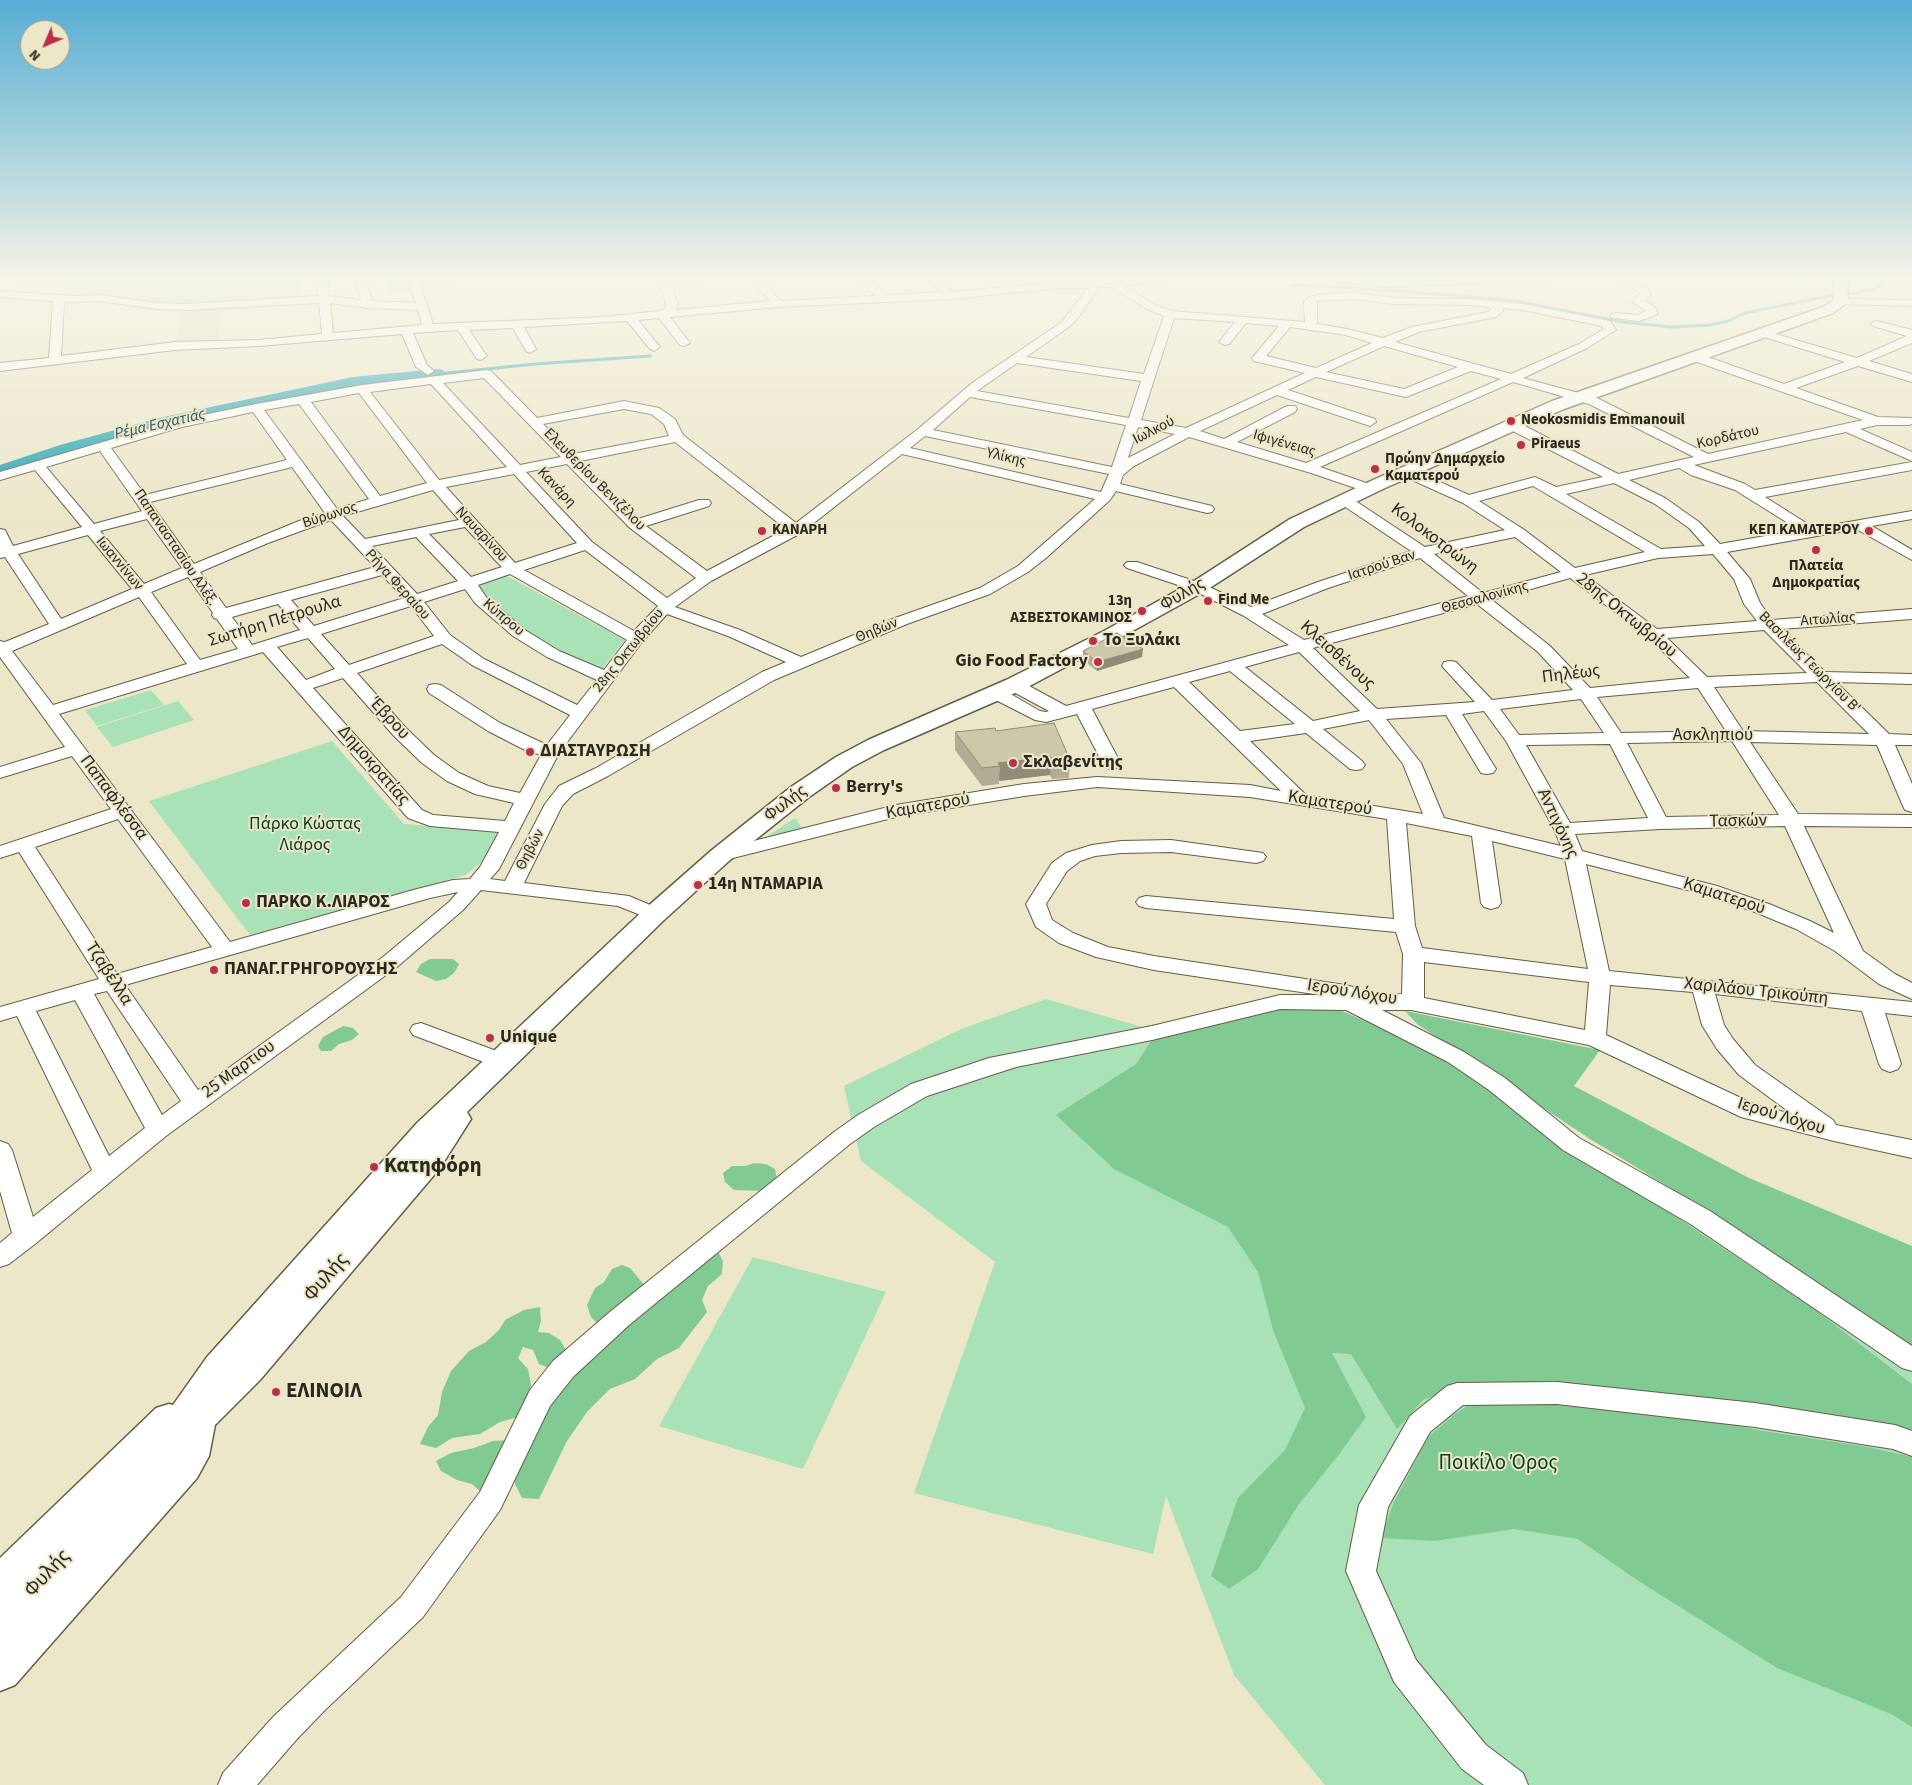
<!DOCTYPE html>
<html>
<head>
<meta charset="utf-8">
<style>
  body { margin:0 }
  #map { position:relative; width:1912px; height:1785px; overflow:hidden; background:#ece7c9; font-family:"Source Sans 3",sans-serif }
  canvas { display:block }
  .north { position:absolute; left:20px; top:20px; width:50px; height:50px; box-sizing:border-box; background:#ece7c9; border:1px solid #9f9b85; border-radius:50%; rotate:225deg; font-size:14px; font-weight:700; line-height:20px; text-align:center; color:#2b291e }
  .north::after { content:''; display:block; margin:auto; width:18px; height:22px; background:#be2e48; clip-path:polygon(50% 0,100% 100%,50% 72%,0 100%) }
</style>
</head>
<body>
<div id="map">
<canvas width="1912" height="1785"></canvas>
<div class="north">N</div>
</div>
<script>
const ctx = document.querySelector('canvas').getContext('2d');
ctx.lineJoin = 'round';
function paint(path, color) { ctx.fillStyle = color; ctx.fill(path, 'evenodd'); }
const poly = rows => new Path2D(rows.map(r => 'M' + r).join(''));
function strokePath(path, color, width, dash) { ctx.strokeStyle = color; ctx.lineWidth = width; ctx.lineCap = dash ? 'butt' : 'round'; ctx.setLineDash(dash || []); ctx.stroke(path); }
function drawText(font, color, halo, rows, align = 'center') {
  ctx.font = font + ' "Source Sans 3",sans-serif'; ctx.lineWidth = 4; ctx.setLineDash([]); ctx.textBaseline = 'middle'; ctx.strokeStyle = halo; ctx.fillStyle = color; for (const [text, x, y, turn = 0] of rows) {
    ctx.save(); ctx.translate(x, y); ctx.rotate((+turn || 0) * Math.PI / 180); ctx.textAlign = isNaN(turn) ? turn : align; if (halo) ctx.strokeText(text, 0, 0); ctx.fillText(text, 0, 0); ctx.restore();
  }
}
const built = poly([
  [221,307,218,343,176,344,180,308]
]);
const green = poly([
  [23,278,300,278,302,303,221,307,61,297,63,284,23,288],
  [452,278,457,287,389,294,387,279],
  [505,575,625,640,602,669,579,661,539,642,508,618,475,586],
  [151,690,164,705,97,726,85,710],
  [178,701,194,720,113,747,97,727],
  [332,741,404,824,500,831,490,855,466,875,250,935,149,801],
  [795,818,804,830,777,837,774,835,766,837],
  [1046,999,1765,1208,1912,1260,1912,1785,1325,1785,1234,1675,1166,1496,1153,1554,914,1493,995,1262,861,1161,844,1086,961,1029],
  [753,1257,886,1292,803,1469,659,1426]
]);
const forest = poly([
  [430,959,453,959,459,964,454,973,446,979,436,981,416,972,421,964],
  [1293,1006,1342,1011,1428,1048,1606,1170,1814,1309,1912,1384,1912,1438,1472,1383,1424,1399,1397,1429,1351,1354,1332,1353,1366,1417,1340,1453,1299,1504,1258,1569,1229,1589,1211,1576,1238,1498,1285,1450,1305,1408,1273,1330,1258,1272,1228,1227,1114,1169,1056,1115,1136,1064,1153,1038],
  [1405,1011,1600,1050,1574,1086,1749,1178,1912,1246,1912,1350,1733,1226,1590,1139,1417,1024],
  [343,1026,353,1028,359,1034,352,1040,339,1044,331,1051,321,1051,318,1046,323,1037],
  [754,1163,766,1164,775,1169,777,1179,763,1191,734,1190,725,1182,723,1173,732,1166,746,1166],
  [717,1250,723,1261,722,1274,708,1286,702,1300,707,1312,679,1348,657,1359,635,1379,610,1389,587,1412,567,1441,539,1499,522,1498,515,1484,516,1466,564,1378],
  [622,1265,630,1268,645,1286,598,1324,591,1317,587,1305,595,1288,604,1282,612,1269],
  [540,1307,541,1321,538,1332,549,1333,560,1340,566,1350,552,1369,539,1364,533,1350,523,1347,518,1358,528,1369,531,1385,527,1402,519,1417,500,1422,480,1434,452,1438,436,1448,420,1444,428,1427,438,1415,442,1392,451,1371,469,1351,486,1342,499,1330,505,1320,524,1310],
  [1522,1399,1683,1414,1763,1431,1868,1447,1912,1457,1912,1727,1891,1714,1777,1668,1637,1580,1578,1539,1514,1529,1435,1541,1381,1538,1394,1502,1428,1437,1455,1414,1473,1402],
  [508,1440,481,1492,472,1484,457,1480,441,1471,436,1461,451,1453,474,1448,493,1441]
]);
const stream = poly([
  [1292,285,1372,289,1510,300,1623,322,1671,327,1710,325,1728,321,1745,313,1834,295],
  [1850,294,1876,289,1884,278],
  [437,374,535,364,650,356]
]);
const river = poly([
  [437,369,443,370,446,374,443,378,353,389,169,427,74,453,0,478,0,465,60,445,159,418,353,377,437,369]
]);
const minor = poly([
  [317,278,327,278,329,296,361,300,355,278,365,278,372,301,416,303,407,278,418,278,433,324,604,317,660,311,665,309,666,305,662,286,663,284,691,278,699,279,700,281,699,283,673,288,678,305,676,310,770,301,749,278,760,278,781,301,875,296,858,278,870,278,886,295,941,292,926,278,938,278,953,292,1058,282,1093,281,1095,278,1107,278,1105,281,1167,278,1162,281,1124,286,1155,305,1172,311,1305,322,1304,302,1309,297,1322,294,1356,293,1394,298,1469,299,1523,304,1610,321,1616,330,1587,348,1523,378,1597,398,1708,454,1863,420,1694,361,1692,358,1694,355,1702,355,1784,384,1845,362,1761,336,1759,334,1761,332,1769,332,1857,358,1907,336,1873,326,1871,324,1873,322,1877,321,1912,330,1912,343,1869,361,1912,374,1912,382,1858,366,1796,388,1878,417,1912,418,1912,424,1909,425,1877,425,1860,429,1912,452,1912,461,1846,432,1694,465,1745,484,1755,490,1912,462,1912,470,1765,497,1814,528,1912,511,1912,519,1872,526,1912,550,1912,560,1856,529,1727,552,1750,579,1760,603,1772,620,1912,609,1912,619,1781,629,1825,672,1912,674,1912,684,1836,682,1889,734,1912,735,1912,745,1895,745,1912,784,1912,812,1905,810,1903,806,1877,745,1750,742,1798,814,1912,815,1912,827,1804,826,1863,951,1895,974,1912,983,1912,999,1879,984,1835,951,1796,929,1755,912,1703,894,1586,864,1609,971,1912,1002,1912,1016,1885,1013,1901,1064,1898,1069,1890,1072,1882,1069,1879,1064,1862,1011,1715,994,1724,1025,1733,1039,1755,1065,1833,1120,1836,1125,1912,1140,1912,1158,1834,1141,1741,1117,1589,1045,1411,1010,1382,1010,1464,1052,1505,1078,1579,1138,1710,1211,1912,1346,1912,1371,1902,1368,1692,1225,1563,1150,1489,1090,1448,1062,1346,1010,1280,1009,1152,1040,1016,1067,927,1096,874,1127,850,1144,629,1325,573,1377,550,1406,500,1510,423,1617,325,1710,297,1739,257,1785,218,1785,223,1773,273,1717,401,1597,480,1492,530,1390,553,1361,611,1311,834,1132,858,1115,911,1084,989,1058,1152,1026,1280,995,1321,995,1154,970,1096,957,1059,943,1036,927,1026,904,1052,863,1066,853,1092,845,1121,841,1171,840,1263,853,1266,857,1263,861,1256,863,1171,852,1121,853,1095,856,1080,861,1067,871,1046,904,1052,920,1073,933,1108,947,1154,956,1345,985,1353,987,1356,992,1354,995,1402,994,1403,954,1396,932,1146,908,1139,906,1136,902,1139,898,1146,896,1394,919,1387,819,1250,797,1097,787,1024,796,896,817,721,861,714,859,711,855,714,851,896,805,1024,784,1097,777,1250,785,1281,791,1174,687,1092,709,1121,764,1118,768,1112,769,1106,768,1103,764,1077,714,1046,722,1035,720,990,697,988,693,990,689,996,688,1002,689,1040,711,1046,712,1049,711,1008,689,1006,685,1008,681,1020,681,1066,706,1289,645,1244,616,1193,590,1127,568,1124,565,1127,562,1137,562,1203,584,1251,607,1318,582,1411,551,1341,504,1339,501,1341,498,1351,498,1425,547,1505,530,1463,503,1401,475,1399,472,1401,469,1411,469,1469,495,1535,477,1556,487,1603,477,1507,428,1506,425,1507,422,1517,422,1618,474,1694,457,1589,404,1513,382,1320,467,1375,486,1377,489,1375,492,1370,493,1311,473,1189,437,1134,466,1123,475,1120,484,1212,506,1214,509,1212,512,1207,513,1116,491,1110,500,1046,558,1028,572,990,594,907,624,774,680,608,776,573,794,562,806,524,883,629,896,662,910,665,914,662,918,655,920,648,918,618,906,481,890,463,910,397,967,166,1136,35,1244,9,1264,0,1267,0,1243,12,1233,0,1191,0,1141,8,1144,12,1150,33,1217,92,1170,17,1016,0,1021,0,1007,99,979,19,852,0,858,0,846,111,809,72,756,0,778,0,767,65,747,0,657,0,641,5,642,49,624,5,557,0,558,0,529,5,530,13,546,82,527,35,470,0,480,0,472,175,421,256,404,362,385,487,370,491,371,537,418,624,401,659,408,675,419,683,435,796,523,918,429,972,383,1062,322,1088,288,1058,288,951,299,778,307,670,317,690,343,684,346,680,345,659,318,638,320,660,347,654,351,650,349,627,321,524,327,536,349,530,353,526,351,513,328,469,330,487,356,481,360,477,359,458,330,413,333,427,365,434,371,428,375,416,367,402,334,259,346,175,350,0,371,0,363,49,358,53,301,0,297,0,291,74,296,100,295,157,303,187,304,318,296,317,278],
  [1099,287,1111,287,1147,309,1164,316,1144,374,1026,357,1070,326,1078,318,1099,287],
  [1356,299,1394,304,1469,305,1490,307,1491,310,1488,312,1412,327,1383,338,1347,329,1317,324,1317,301,1356,299],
  [100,301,157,309,187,310,319,303,322,334,259,340,175,342,61,356,64,302,100,301],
  [330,303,368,308,418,310,422,325,333,333,330,303],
  [1502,308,1523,310,1602,326,1604,329,1579,344,1511,374,1395,342,1419,332,1496,317,1503,311,1502,308],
  [1174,318,1235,322,1219,342,1225,345,1229,344,1246,323,1279,326,1252,358,1254,361,1305,373,1186,428,1141,420,1174,318],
  [1290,327,1346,335,1372,343,1316,368,1266,356,1290,327],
  [1384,346,1458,367,1404,389,1326,372,1384,346],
  [1017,363,1141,381,1129,418,977,391,1017,363],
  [1471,371,1501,379,1306,463,1237,442,1295,412,1297,409,1295,406,1287,406,1224,439,1200,431,1277,395,1370,426,1376,422,1375,419,1288,390,1316,377,1406,397,1471,371],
  [484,378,561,457,520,465,443,383,484,378],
  [431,384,507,467,439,480,370,392,431,384],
  [359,393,427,483,380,496,311,402,359,393],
  [970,397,1126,425,1112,467,933,430,970,397],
  [299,404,369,499,337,509,264,410,299,404],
  [624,409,651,414,664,424,669,436,573,454,543,424,624,409],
  [253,412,287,460,145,495,111,448,182,427,253,412],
  [1138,427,1175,434,1128,458,1138,427],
  [925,436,1109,474,1101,492,910,448,925,436],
  [675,442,786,529,707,571,646,526,709,506,711,503,709,500,699,500,638,519,580,461,675,442],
  [100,451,142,511,94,524,46,467,100,451],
  [902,454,1095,499,1018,566,980,588,895,618,801,657,740,630,675,607,711,581,801,533,902,454],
  [567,464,630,528,696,578,667,598,592,542,526,472,567,464],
  [292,467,325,513,299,521,194,564,150,502,292,467],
  [1679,468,1691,475,1735,490,1799,530,1720,544,1699,522,1665,498,1629,480,1679,468],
  [514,474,577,543,515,563,446,487,514,474],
  [1614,483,1655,504,1689,528,1705,546,1661,549,1566,494,1614,483],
  [1533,486,1645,552,1575,568,1523,529,1479,501,1533,486],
  [433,490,459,520,365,539,343,516,433,490],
  [147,519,182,568,144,584,100,531,147,519],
  [331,520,375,567,226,608,200,572,268,543,331,520],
  [465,527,496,561,502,567,471,577,429,534,465,527],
  [88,535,132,589,61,619,18,554,88,535],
  [416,537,458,581,417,594,372,546,416,537],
  [1515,537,1561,572,1483,593,1434,554,1515,537],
  [585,550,658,606,634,631,524,570,585,550],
  [1713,554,1734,579,1744,604,1757,621,1657,629,1585,575,1658,558,1713,554],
  [1420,558,1468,596,1304,640,1262,614,1328,588,1420,558],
  [510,574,627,640,604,670,559,651,525,630,486,597,478,585,510,574],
  [382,575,404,598,314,626,291,600,382,575],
  [188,577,213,613,212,615,214,618,217,619,238,649,200,660,151,592,188,577],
  [1570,578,1648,637,1690,678,1590,688,1550,646,1492,600,1570,578],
  [465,589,475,603,513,636,547,657,597,680,577,705,484,659,450,635,424,602,465,589],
  [139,597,187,664,53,705,12,651,139,597],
  [278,604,300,630,252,645,232,617,278,604],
  [1477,604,1538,652,1573,690,1492,700,1456,662,1450,661,1444,662,1442,666,1475,702,1377,709,1313,648,1477,604],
  [411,606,434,636,349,665,321,634,411,606],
  [667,614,728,636,786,662,762,672,596,768,559,786,545,804,505,881,490,879,499,869,559,753,642,642,667,614],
  [1764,630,1807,673,1707,677,1667,638,1764,630],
  [308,638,335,669,306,680,277,647,308,638],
  [442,644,472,665,570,715,547,745,500,723,441,685,435,684,429,685,427,689,429,693,488,731,525,750,541,755,520,793,488,786,459,773,434,755,406,728,357,673,442,644],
  [263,652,408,818,430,826,499,832,480,867,470,879,453,880,417,889,230,942,59,714,263,652],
  [1299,652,1360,711,1313,721,1245,667,1299,652],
  [1230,671,1295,724,1240,731,1189,682,1230,671],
  [343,678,394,736,422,763,447,781,475,794,514,803,505,821,433,815,422,810,313,688,343,678],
  [1817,682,1869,734,1743,731,1714,687,1817,682],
  [1698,688,1726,731,1621,733,1597,697,1698,688],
  [1581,699,1604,733,1519,735,1500,709,1581,699],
  [1484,711,1506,741,1554,829,1561,846,1444,818,1421,763,1386,719,1446,715,1481,773,1487,774,1493,773,1496,769,1462,714,1484,711],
  [1369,720,1403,764,1423,814,1306,795,1250,741,1306,733,1350,769,1356,770,1362,769,1365,765,1362,761,1323,729,1369,720],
  [1732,741,1779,815,1666,817,1627,743,1732,741],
  [1610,744,1648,818,1570,823,1526,745,1610,744],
  [118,819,212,947,117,974,35,847,118,819],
  [1406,823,1472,836,1481,903,1484,907,1491,909,1498,907,1501,903,1492,841,1565,859,1588,969,1422,948,1415,926,1406,823],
  [1785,826,1834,933,1810,921,1769,904,1717,886,1582,851,1575,834,1660,829,1785,826],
  [458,892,449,902,383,957,198,1090,125,985,430,898,458,892],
  [1424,962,1589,982,1585,1030,1424,998,1424,962],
  [1610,985,1693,992,1702,1025,1717,1049,1739,1075,1792,1114,1756,1105,1606,1035,1610,985],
  [107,991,181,1101,162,1115,94,994,107,991],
  [75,1000,145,1128,109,1156,36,1011,75,1000],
  [1324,278,1387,281,1553,278,1548,281,1387,287,1329,281,1324,278],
  [1618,278,1631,278,1648,289,1651,294,1644,301,1654,306,1658,313,1656,315,1639,321,1612,318,1610,316,1612,314,1616,313,1638,315,1646,311,1632,301,1640,293,1618,278],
  [1901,278,1912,281,1912,287,1894,283,1893,281,1894,279,1901,278],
  [1841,299,1912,300,1912,306,1837,304,1835,302,1837,300,1841,299],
  [421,1023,510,1056,513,1061,510,1066,502,1069,413,1035,410,1030,413,1025,421,1023],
  [1557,1382,1755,1403,1895,1425,1912,1431,1912,1456,1893,1449,1755,1427,1557,1404,1463,1405,1430,1432,1388,1507,1376,1571,1416,1660,1486,1745,1523,1773,1528,1785,1484,1785,1462,1769,1394,1682,1346,1571,1359,1505,1410,1416,1447,1386,1457,1383,1557,1382]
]);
const major = poly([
  [1833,278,1847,278,1848,302,1833,313,1564,409,1385,488,1304,527,1205,591,1118,639,1022,690,884,750,852,767,809,797,730,860,664,920,467,1112,471,1119,440,1168,260,1380,215,1425,209,1456,197,1478,15,1685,0,1691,0,1558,156,1408,169,1404,173,1405,207,1357,417,1123,646,908,712,850,791,787,836,757,868,740,1006,680,1104,631,1191,583,1290,519,1373,480,1552,401,1823,307,1834,300,1833,278]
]);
const wall = poly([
  [1083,651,1142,657,1097,671,1083,660],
  [996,731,1070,760,1069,778,1052,779,1050,775,999,781,999,784,982,786,955,750,955,732]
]);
const shadedWall = poly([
  [1143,649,1142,657,1097,671,1097,662],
  [1051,757,1050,775,999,781,1000,766,998,763]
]);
const building = poly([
  [1117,633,1143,649,1097,662,1083,651,1117,633],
  [1054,723,1070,760,1053,761,1051,757,998,763,1000,766,982,768,955,732,995,728,996,731,1054,723]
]);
const markers = [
  [1511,421,5,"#be2e48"],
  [1521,445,5,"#be2e48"],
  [1375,469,5,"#be2e48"],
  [762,531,5,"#be2e48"],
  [1869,531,5,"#be2e48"],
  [1816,550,5,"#be2e48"],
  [1208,601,5,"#be2e48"],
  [1142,611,5,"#be2e48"],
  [1093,641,5,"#be2e48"],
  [1098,662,5,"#be2e48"],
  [530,752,5,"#be2e48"],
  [1013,763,5,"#be2e48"],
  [836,788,5,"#be2e48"],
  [698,885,5,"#be2e48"],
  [246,903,5,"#be2e48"],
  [214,970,5,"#be2e48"],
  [490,1038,5,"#be2e48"],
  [374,1167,5,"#be2e48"],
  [276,1392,5,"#be2e48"]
];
const farPoinames = [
  ["Neokosmidis Emmanouil",1521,421],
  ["Piraeus",1531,445],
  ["Πρώην Δημαρχείο",1385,460],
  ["Καματερού",1385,477],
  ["ΚΑΝΑΡΗ",772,531],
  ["ΚΕΠ ΚΑΜΑΤΕΡΟΥ",1859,531,"right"],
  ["Πλατεία",1816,567,"center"],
  ["Δημοκρατίας",1816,584,"center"],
  ["Find Me",1218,601],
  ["13η",1132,602,"right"],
  ["ΑΣΒΕΣΤΟΚΑΜΙΝΟΣ",1132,619,"right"]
];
const farStreetnames = [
  ["Ιωλκού",1154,431,-27],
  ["Κορδάτου",1728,438,-13],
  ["Ιφιγένειας",1284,444,16],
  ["Υλίκης",1006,458,13],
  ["Ελευθερίου Βενιζέλου",594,480,45],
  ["Κανάρη",556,488,47],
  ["Βύρωνος",330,516,-18],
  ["Ναυαρίνου",481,535,47],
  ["Παπαναστασίου Αλέξ.",175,548,56],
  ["Ιωαννίνων",119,564,50],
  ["Ιατρού Βαν",1382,566,-18],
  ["Ρήγα Φεραίου",397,585,48],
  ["Θεσσαλονίκης",1485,598,-15],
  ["Κύπρου",503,618,40],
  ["Αιτωλίας",1828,620,-4],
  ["Θηβών",877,631,-22],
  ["28ης Οκτωβρίου",629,651,-51],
  ["Βασιλέως Γεωργίου Β'",1809,663,45],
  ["Θηβών",531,850,-62]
];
const farWaternames = [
  ["Ρέμα Εσχατιάς",160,425,-13]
];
const streetNames = [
  ["Κολοκοτρώνη",1434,539,37],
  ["Φυλής",1183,595,-30],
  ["28ης Οκτωβρίου",1626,616,39],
  ["Σωτήρη Πέτρουλα",275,622,-17],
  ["Κλεισθένους",1337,656,42],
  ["Πηλέως",1571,675,-7],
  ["Έβρου",389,719,47],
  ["Ασκληπιού",1713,736],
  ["Δημοκρατίας",373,766,49],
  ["Παπαφλέσσα",113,798,53],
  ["Φυλής",786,804,-37],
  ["Καματερού",1330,804,9],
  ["Καματερού",928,807,-10],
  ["Τασκών",1738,822,-1],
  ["Αντιγόνης",1557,824,65],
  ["Καματερού",1724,897,18],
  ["Τζαβέλλα",108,974,57],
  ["Χαριλάου Τρικούπη",1756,992,6],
  ["Ιερού Λόχου",1352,993,9],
  ["25 Μαρτιου",239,1070,-36],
  ["Ιερού Λόχου",1781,1117,17]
];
const poiNames = [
  ["Το Ξυλάκι",1103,641],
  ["Gio Food Factory",1088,662,"right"],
  ["ΔΙΑΣΤΑΥΡΩΣΗ",540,752],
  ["Σκλαβενίτης",1023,763],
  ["Berry's",846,788],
  ["14η ΝΤΑΜΑΡΙΑ",708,885],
  ["ΠΑΡΚΟ Κ.ΛΙΑΡΟΣ",256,903],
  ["ΠΑΝΑΓ.ΓΡΗΓΟΡΟΥΣΗΣ",224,970],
  ["Unique",500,1038]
];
const parkNames = [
  ["Πάρκο Κώστας",305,825],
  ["Λιάρος",305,846]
];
const nearPoinames = [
  ["Κατηφόρη",384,1167],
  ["ΕΛΙΝΟΙΛ",286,1392]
];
const nearStreetnames = [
  ["Φυλής",327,1278,-49],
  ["Φυλής",48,1574,-47]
];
const nearParknames = [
  ["Ποικίλο Όρος",1498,1464]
];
paint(built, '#e2dbb6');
paint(green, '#aae2b7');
paint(forest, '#81ca93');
strokePath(stream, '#1ca2b3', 3);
paint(river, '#1ca2b3');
strokePath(minor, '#635e44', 2);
strokePath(major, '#635e44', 3);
paint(minor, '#fff');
paint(major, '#fff');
paint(wall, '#b1ac93');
paint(shadedWall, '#908c78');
paint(building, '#cec8ab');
strokePath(building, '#908c78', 1);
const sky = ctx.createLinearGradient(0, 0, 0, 528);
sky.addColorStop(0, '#56add3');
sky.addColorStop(0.53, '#f6f4e7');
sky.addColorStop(1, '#f6f4e700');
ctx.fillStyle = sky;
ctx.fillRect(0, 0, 1912, 528);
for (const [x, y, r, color] of markers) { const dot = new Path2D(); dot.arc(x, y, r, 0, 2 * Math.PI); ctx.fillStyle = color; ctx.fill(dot); strokePath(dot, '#ece7c9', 2); }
drawText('bold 15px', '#2b291e', '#ece7c9', farPoinames, 'left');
drawText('15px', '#2b291e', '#ece7c9', farStreetnames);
drawText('italic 16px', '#275961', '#ece7c9', farWaternames);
drawText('18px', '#2b291e', '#ece7c9', streetNames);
drawText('bold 18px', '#2b291e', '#ece7c9', poiNames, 'left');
drawText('18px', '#09421f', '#ece7c9', parkNames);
drawText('bold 21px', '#2b291e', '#ece7c9', nearPoinames, 'left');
drawText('21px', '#2b291e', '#ece7c9', nearStreetnames);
drawText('21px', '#09421f', '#ece7c9', nearParknames);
</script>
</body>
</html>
